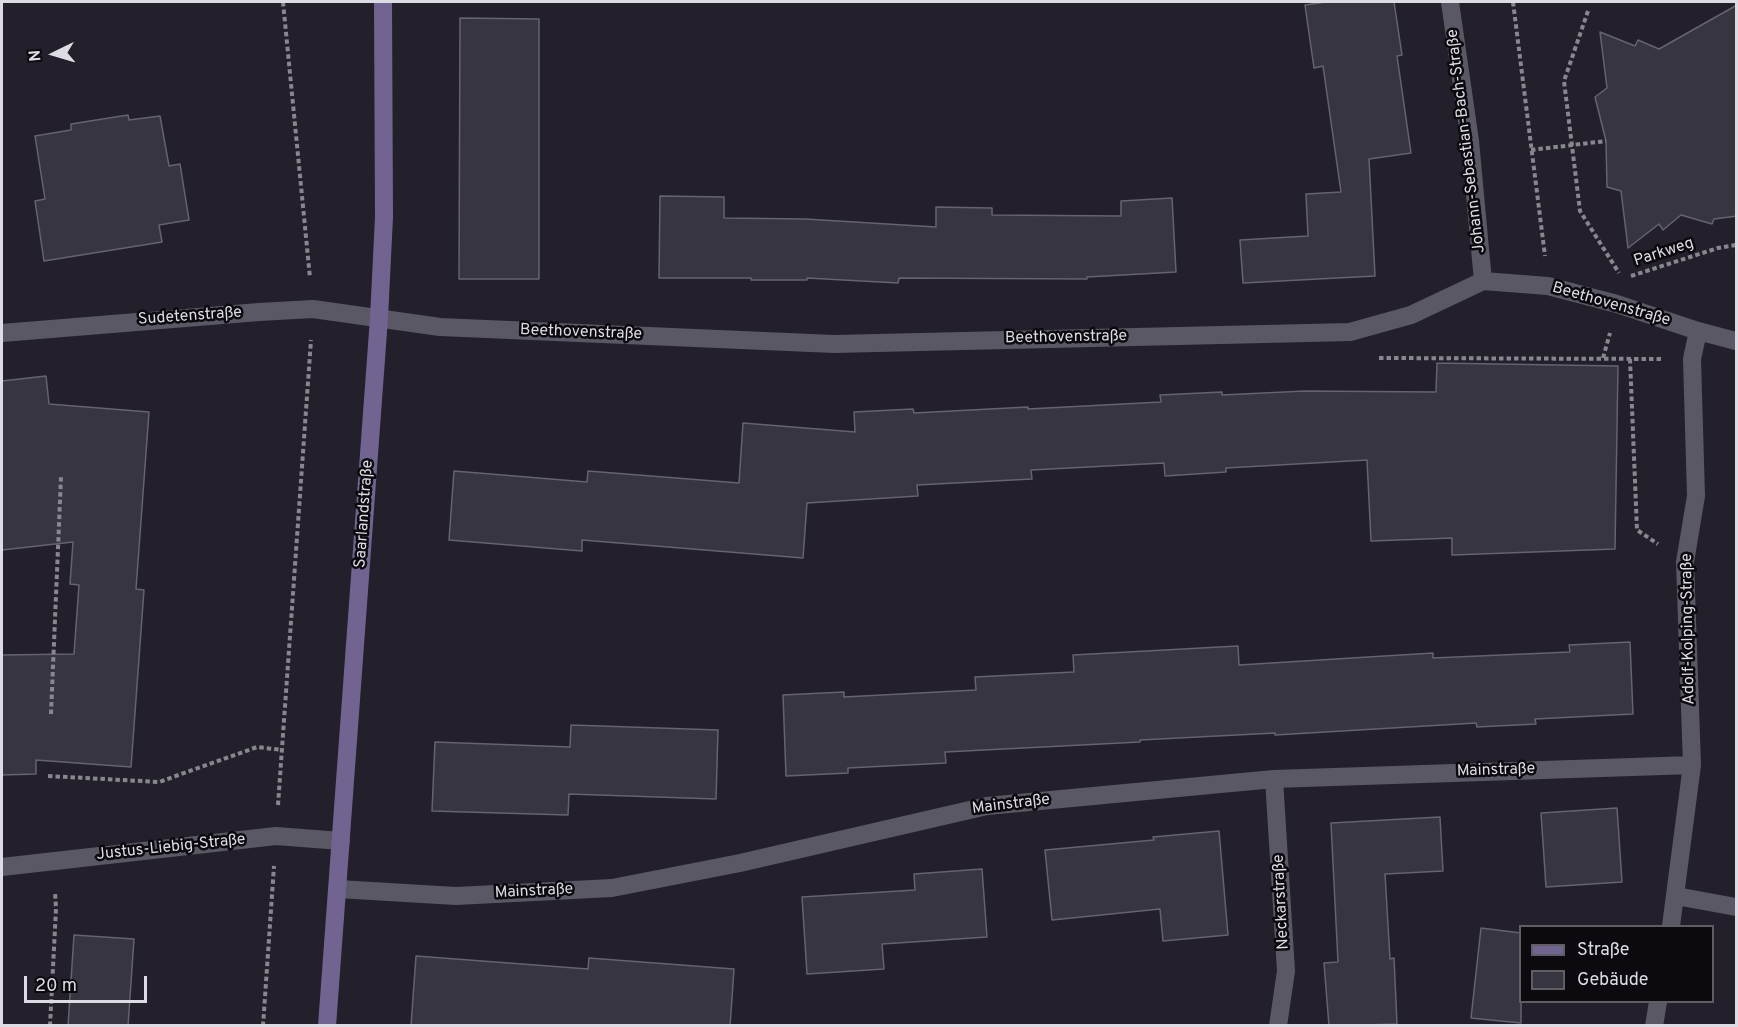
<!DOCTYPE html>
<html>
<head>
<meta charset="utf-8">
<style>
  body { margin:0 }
  #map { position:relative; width:1738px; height:1027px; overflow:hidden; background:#23202b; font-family:Overpass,sans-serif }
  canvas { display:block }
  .frame { position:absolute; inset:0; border:3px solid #dddbe3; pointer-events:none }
  .legend { position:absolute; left:1519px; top:925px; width:195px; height:78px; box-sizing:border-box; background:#0c0a0f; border:2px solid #605e64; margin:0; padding:8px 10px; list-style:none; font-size:18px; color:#dddbe3 }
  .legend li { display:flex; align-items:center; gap:12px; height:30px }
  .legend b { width:30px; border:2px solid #605e64 }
  .north { position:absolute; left:24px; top:24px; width:60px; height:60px; -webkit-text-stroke:4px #0c0a0f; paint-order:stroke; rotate:265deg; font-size:16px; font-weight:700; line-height:24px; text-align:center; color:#dddbe3 }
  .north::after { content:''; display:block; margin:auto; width:21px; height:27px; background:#dddbe3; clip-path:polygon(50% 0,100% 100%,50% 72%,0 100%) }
  .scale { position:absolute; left:24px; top:976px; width:123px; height:27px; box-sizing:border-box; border:3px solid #dddbe3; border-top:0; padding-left:8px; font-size:18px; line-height:21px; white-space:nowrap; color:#dddbe3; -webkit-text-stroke:4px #0c0a0f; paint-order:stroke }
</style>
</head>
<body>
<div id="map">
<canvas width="1738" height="1027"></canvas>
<div class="frame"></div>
<ul class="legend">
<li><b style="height:8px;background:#726491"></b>Straße</li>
<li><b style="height:16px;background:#373540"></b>Gebäude</li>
</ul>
<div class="north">N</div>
<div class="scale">20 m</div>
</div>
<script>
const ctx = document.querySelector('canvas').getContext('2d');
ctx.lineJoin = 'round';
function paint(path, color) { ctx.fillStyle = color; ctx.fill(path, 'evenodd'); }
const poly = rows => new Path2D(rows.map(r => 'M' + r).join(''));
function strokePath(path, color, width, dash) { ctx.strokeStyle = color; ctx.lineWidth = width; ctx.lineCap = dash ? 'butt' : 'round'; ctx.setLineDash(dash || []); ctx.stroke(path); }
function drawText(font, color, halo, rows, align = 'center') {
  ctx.font = font + ' Overpass,sans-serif'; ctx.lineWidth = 5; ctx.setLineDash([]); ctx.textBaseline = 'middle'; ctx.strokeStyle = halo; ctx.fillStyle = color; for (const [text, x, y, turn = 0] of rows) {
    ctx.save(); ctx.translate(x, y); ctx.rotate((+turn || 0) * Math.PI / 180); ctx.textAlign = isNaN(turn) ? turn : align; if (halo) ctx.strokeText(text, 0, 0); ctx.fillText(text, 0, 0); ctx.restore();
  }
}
const building = poly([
  [1326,2,1394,2,1402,55,1397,56,1411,153,1369,159,1375,276,1243,283,1240,240,1308,236,1306,194,1341,192,1323,66,1314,68,1305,5,1326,2],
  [1737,5,1737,216,1714,219,1712,224,1681,215,1663,230,1659,224,1628,248,1621,191,1607,187,1606,141,1595,97,1607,88,1600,32,1635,46,1638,40,1659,49,1737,5],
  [460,18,539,19,539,279,459,279,460,18],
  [128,115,129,120,160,116,169,166,180,164,189,220,159,225,162,242,44,261,35,201,45,199,35,136,71,130,71,124,128,115],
  [660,196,724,197,724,218,805,219,936,227,936,207,992,208,992,215,1121,216,1121,201,1172,198,1176,272,1087,277,1087,279,899,278,898,283,807,278,807,280,751,280,751,278,659,278,660,196],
  [1437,363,1618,366,1615,549,1452,555,1452,538,1371,541,1367,460,1226,468,1226,472,1165,476,1164,463,1031,470,1032,479,917,485,918,496,807,503,803,558,582,540,582,551,449,540,454,471,587,482,588,471,739,483,743,423,855,432,854,412,913,409,914,413,1028,407,1028,409,1161,402,1160,395,1222,392,1222,395,1305,391,1436,392,1437,363],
  [46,376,49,404,149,412,136,589,144,590,131,767,36,760,36,774,2,775,2,655,74,654,79,585,70,584,73,542,2,550,2,381,46,376],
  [1630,642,1633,714,1535,719,1536,724,1477,727,1476,723,1275,735,1275,733,1140,740,1140,742,945,752,946,763,848,768,848,773,786,776,783,695,844,692,844,697,976,690,975,677,1074,672,1073,655,1238,646,1239,665,1433,653,1433,658,1570,652,1569,645,1630,642],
  [571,725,718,730,716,799,569,794,568,815,432,811,435,742,570,747,571,725],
  [1617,808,1622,882,1546,887,1541,813,1617,808],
  [1440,817,1443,871,1385,874,1390,959,1394,958,1397,1024,1329,1026,1324,963,1338,962,1331,823,1440,817],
  [1219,831,1228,935,1163,941,1160,909,1052,920,1045,850,1154,840,1153,837,1219,831],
  [982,869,987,937,882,944,884,969,807,974,802,897,915,890,914,874,982,869],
  [1481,928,1521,933,1521,1023,1471,1018,1481,928],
  [74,935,134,939,128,1026,68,1026,74,935],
  [416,956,588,969,589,958,734,969,730,1026,411,1026,416,956]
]);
const path = poly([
  [283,2,310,278],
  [1513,2,1545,256],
  [1588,11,1564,81,1580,211,1619,273],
  [1531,150,1606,141],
  [1631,276,1718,248,1736,245],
  [1379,358,1662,359],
  [1603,358,1610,333],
  [1630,359,1637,530,1658,544],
  [51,714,61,477],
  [48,776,159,782,257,747,282,750],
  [278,805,311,340],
  [50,1026,56,909,55,892],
  [263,1026,274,866]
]);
const street = poly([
  [1450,2,1470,141,1483,281],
  [2,333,259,312,313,309,440,327,834,344,1350,332,1411,315,1483,281,1548,286,1617,304,1698,331,1736,341],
  [1274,779,1286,971,1278,1026],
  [2,867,276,836,341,841],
  [338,889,456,896,612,888,740,863,987,806,1274,779,1692,765],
  [1676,896,1736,907],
  [1671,926,1692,765,1685,562,1696,496,1692,359,1698,331],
  [1654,1026,1658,1002]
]);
const secondary = poly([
  [327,1026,379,318,384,217,383,2]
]);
const streetNames = [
  ["Johann-Sebastian-Bach-Straße",1467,141,-97],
  ["Parkweg",1664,253,-18],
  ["Beethovenstraße",1611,305,16],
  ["Sudetenstraße",190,317,-4],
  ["Beethovenstraße",581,333,2],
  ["Beethovenstraße",1066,338,-1],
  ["Saarlandstraße",365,514,-86],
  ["Adolf-Kolping-Straße",1689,629,-91],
  ["Mainstraße",1496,771,-2],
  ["Mainstraße",1011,805,-7],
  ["Justus-Liebig-Straße",171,848,-6],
  ["Mainstraße",534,892,-3],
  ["Neckarstraße",1282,902,-93]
];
paint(building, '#373540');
strokePath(building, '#666371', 1.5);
strokePath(path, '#88868f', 4, [4.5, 3]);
strokePath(street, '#5b5865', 18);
strokePath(secondary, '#726491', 18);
drawText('16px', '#dddbe3', '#0c0a0f', streetNames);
</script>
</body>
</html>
